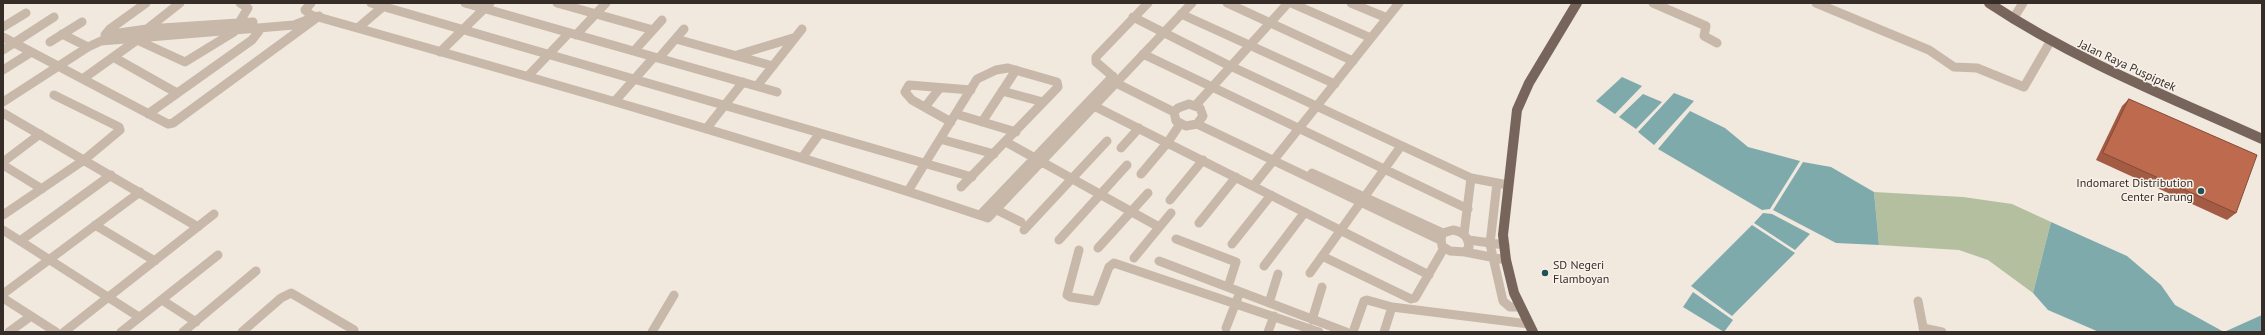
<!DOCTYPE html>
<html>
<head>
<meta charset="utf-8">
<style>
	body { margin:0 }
	#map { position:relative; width:2265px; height:335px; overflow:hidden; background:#f1e8de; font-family:"PT Sans",sans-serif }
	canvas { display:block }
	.frame { position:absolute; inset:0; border:4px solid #362d29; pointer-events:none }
</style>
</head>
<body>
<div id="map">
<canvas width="2265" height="335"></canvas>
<div class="frame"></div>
</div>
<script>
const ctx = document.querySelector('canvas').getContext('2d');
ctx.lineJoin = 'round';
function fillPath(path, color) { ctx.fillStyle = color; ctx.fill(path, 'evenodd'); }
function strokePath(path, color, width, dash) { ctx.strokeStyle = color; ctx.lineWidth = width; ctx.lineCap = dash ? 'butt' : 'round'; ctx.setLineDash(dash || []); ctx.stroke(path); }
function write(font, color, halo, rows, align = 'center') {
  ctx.font = font + ' "PT Sans",sans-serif'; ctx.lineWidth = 3; ctx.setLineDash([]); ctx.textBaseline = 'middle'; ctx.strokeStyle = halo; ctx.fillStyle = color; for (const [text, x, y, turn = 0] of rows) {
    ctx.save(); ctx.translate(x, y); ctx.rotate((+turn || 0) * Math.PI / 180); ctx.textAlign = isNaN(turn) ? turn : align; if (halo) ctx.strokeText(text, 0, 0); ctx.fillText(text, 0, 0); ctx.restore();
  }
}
fillPath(new Path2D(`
	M1874 192 1963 197 2012 204 2051 222 2033 293 1988 260 1959 250 1879 245Z`), '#b4bf9f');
fillPath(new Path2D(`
	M1622 77 1642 86 1615 114 1596 101Z
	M1674 93 1694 101 1654 145 1638 132Z
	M1643 94 1662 102 1636 129 1619 117Z
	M1690 111 1725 128 1748 147 1800 161 1770 209 1762 210 1658 149Z
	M1803 162 1831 167 1874 192 1879 245 1836 243 1773 210Z
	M1763 213 1772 214 1810 234 1795 250 1754 223Z
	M2051 222 2127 256 2161 285 2175 305 2224 332 2262 315V332H2099L2048 310 2033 293Z
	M1752 225 1795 253 1732 316 1691 286Z
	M1693 292 1733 320 1724 332 1683 307Z`), '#7faaac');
strokePath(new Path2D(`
	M311 3 305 10 311 15C538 79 765 143 988 218L1116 83 1174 112
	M371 3 972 177
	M465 3 777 92
	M557 3 653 30
	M1227 3 1353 61
	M1291 3 1371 38
	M1351 3 1387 18
	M1653 3 1706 26 1704 36 1717 43
	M1816 3 1929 50 1954 67 1977 68 2024 87 2050 42
	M1181 14 1335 84
	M1133 17 1226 64 1471 178 1464 234
	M2013 19 2023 3
	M237 26 248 8 240 3
	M3 27 26 13
	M359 27 386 4
	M147 29 180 3
	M62 34 88 47
	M112 34 147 29 253 22
	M105 35 110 29 146 3
	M576 35 606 3
	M3 37 168 124 173 123 319 16
	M676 39 773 66
	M50 42 82 22
	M3 50 54 17
	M634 51 662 20
	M440 52 490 3
	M1143 54 1468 209
	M737 55 793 38
	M115 58 177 93
	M659 58 684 29
	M3 70 30 53
	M1110 74 1096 62V57L1148 3
	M528 76 569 33
	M84 78 137 40 185 62 234 32
	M1111 80 1116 83 1192 3
	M757 86 802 29
	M1002 91 1043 102
	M615 101 654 57
	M3 102 88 47 101 41 294 25 307 20
	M1189 104 1200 108 1203 116 1197 124 1186 126 1176 121 1174 112 1178 108Z
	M1094 106 1429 275
	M1195 106 1288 3
	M925 107 939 89
	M3 113 198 227
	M148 114 252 40 259 31
	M956 114 1016 132
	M951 122 912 100 905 92 909 85 971 90
	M982 122 1016 70
	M1197 124 1440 240
	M706 129 743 82
	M940 139 994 154
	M1006 142 1159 227
	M1121 148 1139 128
	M802 158 820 133
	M3 162 40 134
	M3 165 42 189
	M1312 173 1443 233
	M1141 174 1168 142 1180 124
	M1471 178 1508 185
	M1497 183 1490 244 1503 301 1510 307H1521
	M1253 186 1399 3
	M908 191 977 79 996 70 1008 68 1057 82 1058 87 961 187
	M1170 200 1203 160
	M997 210 1021 222
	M3 215 84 160 120 130 119 127 54 95
	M980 215 1113 76
	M1199 223 1236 177
	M95 225 155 261
	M3 230 139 317
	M1024 230 1107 141
	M1453 230C1463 232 1468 236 1469 247L1465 252 1450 251 1442 246 1441 238 1443 233Z
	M1176 239 1236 262 1228 287
	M1059 240 1127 165
	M1469 240 1505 245
	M20 241 111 175
	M1232 244 1271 195
	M1098 248 1148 193
	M1079 250 1067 295 1070 297 1096 301 1109 267 1114 263 1319 332
	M1465 252 1506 260
	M1322 256 1411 299 1415 298 1444 248
	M1134 258 1171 213
	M1159 261 1346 332
	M1264 266 1305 212
	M1310 273 1401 146
	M3 294 140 192
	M3 298 56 332
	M162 300 196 322
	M1918 301 1924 332
	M1269 303 1278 274
	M1312 320 1322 287
	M1226 328 1238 297
	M1923 328 1942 332
	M9 332 31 316
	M64 332 214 214
	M121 332 218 255
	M183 332 256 271
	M242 332 281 298 291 293 354 330
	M652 332 674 295
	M1268 332 1274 316
	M1353 332 1364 301 1367 300 1392 307
	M1384 332 1392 307 1529 324`), '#c8b8aa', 9);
strokePath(new Path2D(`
	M1989 3C2075 60 2169 97 2262 139
	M1533 332 1514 293 1506 260 1503 235 1517 110 1529 83 1577 3`), '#77655c', 10);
fillPath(new Path2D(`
	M2129 99 2236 213 2227 220 2096 160 2122 106Z`), '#a35b44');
const building = new Path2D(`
	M2129 99 2257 155 2236 213 2103 153Z`);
fillPath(building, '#bd6a4f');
strokePath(building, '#844a37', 1);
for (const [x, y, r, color] of [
	[2201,191,4,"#225155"],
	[1545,273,4,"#225155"]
]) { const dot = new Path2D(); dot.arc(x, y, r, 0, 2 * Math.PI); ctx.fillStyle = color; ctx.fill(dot); strokePath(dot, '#f9f2ea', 1.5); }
write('12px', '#362d29', '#f9f2ea', [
	["Jalan Raya Puspiptek",2127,66,25]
]);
write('12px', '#362d29', '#f9f2ea', [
	["Indomaret Distribution",2193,184],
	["Center Parung",2193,198],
	["SD Negeri",1553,266,"left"],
	["Flamboyan",1553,280,"left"]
], 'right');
</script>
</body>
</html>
